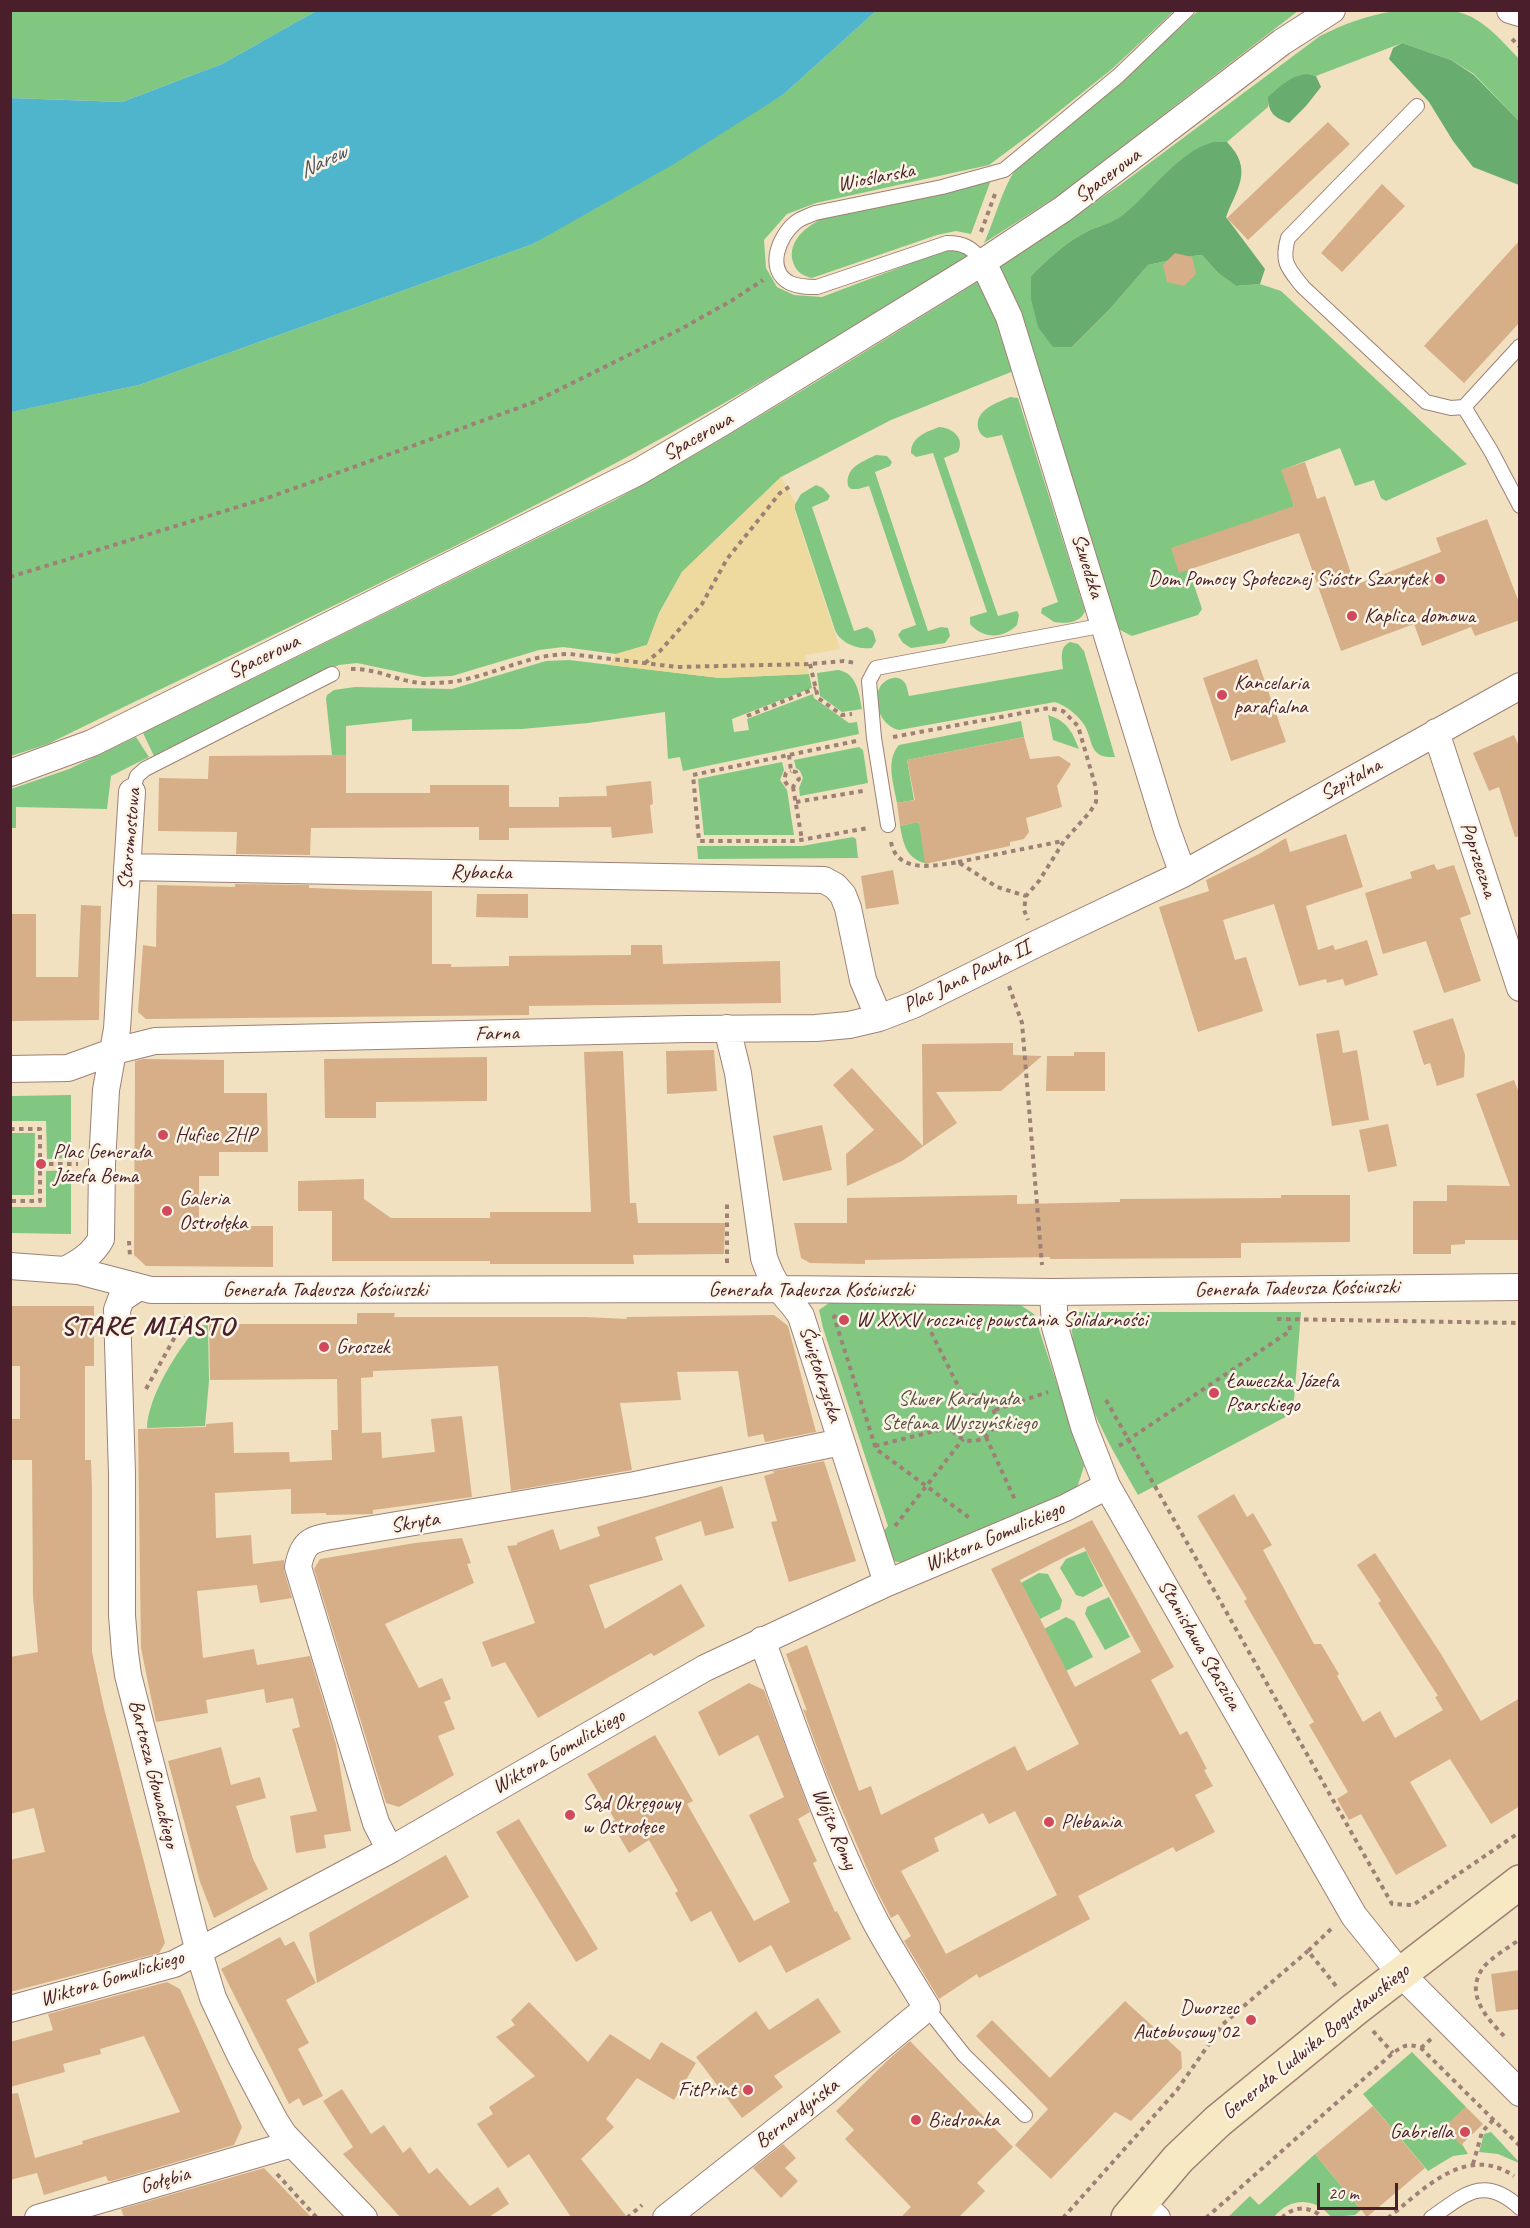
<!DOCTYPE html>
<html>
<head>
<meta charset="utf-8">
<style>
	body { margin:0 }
	#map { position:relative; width:1530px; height:2228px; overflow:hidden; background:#f1e1c1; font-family:Caveat,sans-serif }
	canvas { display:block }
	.frame { position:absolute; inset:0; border:12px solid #4a1f2b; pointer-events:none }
	.scale { position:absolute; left:1317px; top:2183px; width:81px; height:27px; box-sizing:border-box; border:3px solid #4a1f2b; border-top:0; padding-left:8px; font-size:18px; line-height:21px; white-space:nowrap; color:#4a1f2b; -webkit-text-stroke:4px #fcf5e5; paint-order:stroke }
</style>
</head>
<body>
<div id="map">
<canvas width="1530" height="2228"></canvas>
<div class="frame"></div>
<div class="scale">20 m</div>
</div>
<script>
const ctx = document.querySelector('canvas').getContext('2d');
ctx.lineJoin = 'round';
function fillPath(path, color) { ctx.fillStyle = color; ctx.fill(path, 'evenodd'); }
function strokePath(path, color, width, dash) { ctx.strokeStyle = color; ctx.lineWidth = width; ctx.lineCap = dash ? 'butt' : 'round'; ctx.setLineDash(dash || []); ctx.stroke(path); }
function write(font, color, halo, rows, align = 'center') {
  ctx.font = font + ' Caveat,sans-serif'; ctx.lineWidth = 5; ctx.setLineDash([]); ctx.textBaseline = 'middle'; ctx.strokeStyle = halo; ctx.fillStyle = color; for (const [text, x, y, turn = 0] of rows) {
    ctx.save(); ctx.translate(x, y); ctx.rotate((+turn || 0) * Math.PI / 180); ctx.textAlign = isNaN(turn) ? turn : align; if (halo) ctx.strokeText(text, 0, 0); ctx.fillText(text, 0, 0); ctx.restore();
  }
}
fillPath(new Path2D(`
	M11 11H316L222 64 122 102 11 98Z
	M876 11H1174L1112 69 1032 133 989 165 816 203 787 214 764 240 766 268 777 287 794 295 822 297 946 250 959 248 970 257C861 323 752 389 640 450 446 555 246 647 48 744L11 756 10 412 139 385 533 244 784 94Z
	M1198 11H1298L1059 195 984 243C995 219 1001 192 1015 170L1120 82Z
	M1395 11C1414 11 1433 8 1452 11 1480 14 1501 40 1519 59V121L1474 74 1451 60 1402 43 1316 76 1307 74 1269 97 1268 107 1227 142C1183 141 1155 191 1123 215 1113 223 1102 225 1090 230 1068 240 1048 259 1031 276L1072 347 1109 310 1148 265 1184 257 1202 255 1218 273 1236 286 1260 284 1281 291 1467 464 1386 501 1381 498 1374 480 1355 486 1340 448 1282 470 1311 483 1314 488 1291 496 1294 506 1189 570 1202 609 1198 615 1132 636 1118 629 996 270 1120 185 1320 36C1344 24 1368 15 1395 11Z
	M991 180 971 234 956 231 937 235 812 278C803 276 796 272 793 262 786 240 811 222 829 216 842 212 857 211 870 208 911 200 952 194 991 180Z
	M982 279 989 292 1013 369 1011 372 891 420 781 477 682 572 659 613 647 645 616 654 563 647 539 650 452 676 423 677 357 663 339 665 293 686 154 756 143 733 615 500C740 431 861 354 982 279Z
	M1010 397 1018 398 1085 611C1081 623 1065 624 1054 622L1041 613 1042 608 1058 602 1002 435 987 438C982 436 980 434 978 428 975 409 997 403 1010 397Z
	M939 427C953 428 965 438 958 452L944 458 998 616 1017 611 1019 615 1017 625C1003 639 983 639 970 624V617L987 612 933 453 916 457 911 453C911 437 926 432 939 427Z
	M876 455 887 456 892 462 890 466 875 472 928 631 941 627 948 628 950 636 945 643 911 648 903 643 898 635 902 630 916 625 869 486 858 489H851L848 486C845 467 862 462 876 455Z
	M816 485 823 488 830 496 828 500 812 507 854 631 867 627 873 631 876 641 872 648C858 650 840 643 835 630L794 506 801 494Z
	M1070 642 1078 644 1084 651 1115 757C1089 758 1094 744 1085 726 1078 715 1067 706 1055 702L899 730C883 727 872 705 879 689 882 680 898 672 905 683 907 686 908 692 909 696L1063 669C1062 659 1059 647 1070 642Z
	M569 660 720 678 809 674 812 688 732 719 734 732 749 730 747 719 813 694 814 698 849 723 857 722 859 734 683 771 680 757 668 759 665 712 588 723 522 729 412 731V719L346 726V755H332L326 699 327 695 334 690 355 687 452 689 546 661Z
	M838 670C857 673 859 693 862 709L842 712 820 696 817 673Z
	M1048 715C1067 721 1072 731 1079 749L1053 740Z
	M1021 721 1024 737 907 760 914 800 897 803C894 784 885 761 899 745Z
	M136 737 149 757 111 776 107 809 16 807V828H11V789L69 769Z
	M859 747 863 750 868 783 800 796 799 788 803 778 800 771 796 768 794 760Z
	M782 762 784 770 780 780 787 790 794 835H704L698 779Z
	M918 822 920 825 927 864C906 858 904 846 900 826Z
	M853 837 856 839 858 858 698 859 697 846H802Z
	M71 1095V1158L47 1159 46 1121H11V1096Z
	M11 1133H35L34 1195H11Z
	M71 1170V1234L11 1233V1207H46V1171Z
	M829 1303 1019 1304 1034 1314 1084 1466 1078 1485 1072 1491 903 1562C888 1564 884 1550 877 1539L888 1526 823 1328 819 1310Z
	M1078 1312H1301L1293 1413 1138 1495C1106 1439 1074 1385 1071 1319Z
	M199 1325H208L209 1381 205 1426 147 1428C148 1396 178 1349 199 1325Z
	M1086 1551 1103 1586 1083 1597 1076 1595 1060 1568 1066 1559Z
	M1039 1573 1048 1574 1062 1600 1060 1609 1040 1619 1021 1583Z
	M1109 1597 1130 1637 1105 1650 1085 1614 1087 1607Z
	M1066 1617 1074 1621 1093 1657 1066 1671 1044 1629Z
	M1412 2052 1466 2107 1444 2128 1462 2144 1468 2154 1453 2156 1428 2171 1363 2094Z
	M1491 2132 1519 2162V2163L1498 2154 1479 2152 1484 2134Z
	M1315 2154 1361 2210 1355 2215 1331 2217C1315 2197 1290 2197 1274 2217L1227 2218 1250 2196 1259 2205Z`), '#82c781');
fillPath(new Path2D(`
	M1402 43 1451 60 1474 75 1519 121V185L1473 167 1453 141 1429 102 1389 59 1393 48Z
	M1308 74 1316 76 1321 87 1306 106 1289 123C1275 118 1268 113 1268 97 1280 87 1291 75 1308 74Z
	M1214 142H1227C1254 170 1237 188 1226 217L1265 269 1260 284 1236 286 1218 273 1202 255 1184 257 1148 265 1109 310 1072 347H1053L1038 327 1031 299V276C1048 259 1068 240 1090 230 1102 225 1113 223 1124 214 1151 193 1179 150 1214 142Z`), '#69ac6f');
fillPath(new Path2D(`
	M781 477 795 502V511L840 649 805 655 809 674 720 678 609 665 616 654 647 645 659 614 682 572Z`), '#eeda9e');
fillPath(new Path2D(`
	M316 11V10L876 11 784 94 674 164 533 244 139 385 11 412V98L122 102 222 64Z`), '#4fb5cd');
fillPath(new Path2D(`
	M1328 122 1350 144 1248 240 1227 218Z
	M1382 184 1405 206 1342 272 1321 253Z
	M1520 240V322L1464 383 1424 346Z
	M1175 253 1192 257 1196 274 1184 286 1167 282 1163 265Z
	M1305 462 1317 499 1325 496 1355 585 1441 552 1436 538 1487 519 1520 605V620L1475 636 1471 627 1422 646 1414 624 1341 651 1299 533 1179 573 1171 548 1294 506 1281 470Z
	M1257 659 1286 742 1231 761 1203 678Z
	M1514 735 1520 748V836L1515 837 1499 787 1489 791 1473 753Z
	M1024 737 1030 759 1059 756 1071 764 1057 786 1062 807 1026 818 1029 832 1024 839 1010 842V846L925 864 919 822 900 826 897 803 915 800 907 760Z
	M346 755V793H430V785H509V807H559V797L607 796 606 786 651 781 653 804 650 805 653 833 612 838 611 827 509 828V840H479V827L311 828 310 855 236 854 237 832 158 831 159 778 208 779 209 756Z
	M1346 834 1363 887 1306 906 1318 950 1333 945 1335 950 1367 940 1378 975 1345 986 1343 979 1327 983 1326 979 1299 986 1274 904 1223 920 1235 960 1246 957 1263 1011 1198 1032 1159 907 1209 891 1206 880 1259 854 1286 838 1290 852Z
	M1434 864 1437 870 1454 865 1471 914 1460 918 1481 981 1444 993 1426 941 1383 954 1365 893 1412 878 1410 872Z
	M893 870 899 904 866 909 861 876Z
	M235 884 309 885V888H313L361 890 432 891V964H451V967L509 966V956L631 955V945H662L663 964 780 961 781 1003 529 1006V1015L146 1019 138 1012 143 945 156 947 157 885 235 887Z
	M477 894H528V918L476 917Z
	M81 905 101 906 99 1020 10 1021V914H36V977H78Z
	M1453 1018 1465 1055 1464 1077 1437 1086 1430 1063 1424 1065 1413 1031Z
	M1339 1030 1343 1053 1357 1050 1369 1120 1332 1126 1316 1034Z
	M1013 1043V1055L1042 1056 1001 1091 936 1092 957 1123 902 1161 847 1186 846 1154 874 1130 833 1085 852 1068 923 1146 922 1044Z
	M714 1050 717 1091 667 1094 666 1051Z
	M623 1051 630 1203H636L638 1223H725L724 1254 633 1255 634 1264H490V1261H332V1211H298V1181L364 1179V1199L391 1218H490V1212H591L584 1052Z
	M1074 1052H1105V1091H1046L1047 1056H1074Z
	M487 1057V1101L376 1102V1118H325L324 1059Z
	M143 1059 224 1060V1093H267L268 1152H219V1176H199V1226H273V1267L146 1266 134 1255 135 1061Z
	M1514 1080 1520 1095V1240H1465V1244L1451 1245V1254H1413V1201H1447V1185L1510 1186 1476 1094Z
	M1388 1124 1397 1166 1368 1172 1359 1130Z
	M822 1125 832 1170 783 1181 773 1136Z
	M1017 1195V1204L1120 1202V1199L1281 1198V1195H1350V1242L1241 1243V1258L1050 1259V1257L865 1260V1264L810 1263 801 1258 794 1223H847V1198Z
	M10 1306H94V1366H85V1460H91L92 1487V1652L104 1708 165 1943 159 1953 10 1992V1860L45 1852 34 1808 10 1814V1657L38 1652 33 1597 32 1460H10V1419H20V1366H10Z
	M357 1313H395L394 1317H585L627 1319 626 1317 774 1315 788 1326 816 1432 765 1442 763 1434 748 1437 738 1371 677 1372 681 1400 620 1403 632 1470 511 1491 498 1366 373 1371V1377L361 1378 362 1433 381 1432 382 1458 435 1452 431 1419 462 1416 472 1497 373 1510V1514L326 1515V1513L291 1514V1489L215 1493 216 1538 251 1535 253 1564 284 1560V1571L292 1598 260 1603 257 1585 197 1591 203 1658 254 1649 257 1665 310 1656 336 1744 351 1831 324 1835 326 1848 296 1853 290 1816 317 1811 292 1729 300 1727 293 1698 266 1703 264 1689 206 1700 208 1713 156 1722 141 1648 138 1429 206 1427V1424L233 1422 234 1453 289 1452 290 1462 332 1460 331 1430H338L337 1379 210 1380 209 1324H357Z
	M824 1461 856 1561 789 1582 771 1522 777 1521 764 1476 774 1473 773 1471Z
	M722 1486 734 1528 705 1536 701 1521 655 1537 663 1560 589 1585 605 1629 681 1584 705 1626 654 1656 651 1653 538 1718 505 1662 492 1667 482 1642 535 1623 507 1546 517 1545V1543L553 1529 560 1550 600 1536 597 1527Z
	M1234 1494 1247 1517 1253 1513 1272 1545 1263 1550 1314 1644H1321L1339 1674 1337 1676 1363 1722 1380 1711 1395 1738 1443 1710 1435 1697 1438 1696 1378 1603 1381 1601 1357 1565 1375 1553 1441 1654 1481 1721 1520 1698V1806L1491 1824 1450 1759 1410 1782 1447 1846 1396 1875 1361 1814 1349 1820 1337 1799 1348 1792 1309 1725 1314 1722 1244 1601 1247 1599 1197 1516Z
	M1092 1520 1174 1667 1151 1680 1180 1735 1187 1731 1207 1769 1204 1770 1213 1786 1195 1795 1215 1832 1176 1852 1173 1847 1078 1896 1090 1919 979 1978 977 1974 939 1999 904 1941 911 1936 898 1914 891 1918 874 1885 827 1775 803 1709 807 1711 786 1654 807 1645 859 1791 871 1786 881 1815 1015 1746 1027 1771 1079 1744 991 1569ZM1084 1547 1141 1652 1075 1687 1020 1580ZM1015 1811 1057 1895 946 1954 901 1871 939 1851 934 1838 983 1813 989 1824Z
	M462 1538 471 1563 467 1564 474 1583 385 1624 419 1688 442 1678 451 1699 444 1702 455 1729 438 1736 454 1775 399 1807 386 1803 314 1569 320 1559 415 1543Z
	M749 1683 764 1690 810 1812 798 1819 817 1861 813 1863 835 1912 837 1911 851 1939 786 1973 771 1945 739 1963 711 1911 691 1922 675 1893 678 1891 649 1840 629 1853 611 1822 615 1820 587 1774 655 1735 693 1801 687 1804 754 1921 790 1902 749 1815 784 1797 758 1735 719 1756 698 1712Z
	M221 1747 231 1785 260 1777 266 1798 236 1806 253 1859 268 1889 214 1918 200 1882 168 1761Z
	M519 1819 598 1949 576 1962 496 1832Z
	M446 1855 469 1897 317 1983 309 1933Z
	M280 1937 285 1946 294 1941 316 1983 286 2000 309 2043 298 2049 323 2096 303 2106 299 2098 289 2104 221 1969Z
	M1520 1970V2009L1496 2012 1491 1974Z
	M167 1982 180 1989 242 2127 234 2145 112 2181H108L106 2176 44 2195 37 2173 10 2180V2094L18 2093 35 2158 83 2144 82 2141 180 2112 144 2036 100 2049 101 2054 63 2064 65 2072 10 2087V2042L53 2030 48 2014Z
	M818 1998 841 2032 774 2076 783 2087 742 2118 696 2057 756 2011 769 2030Z
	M1125 2001 1181 2052 1182 2068 1131 2121 1115 2112 1051 2179 1015 2145 1048 2109 976 2036 992 2020 1050 2078Z
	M529 2002 588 2062 610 2034 650 2060 661 2042 696 2063 674 2100 637 2078 606 2119 614 2127 581 2159 627 2217H571L529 2154 508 2168 477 2124 493 2114 489 2107 535 2076 496 2037 515 2025 511 2020Z
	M910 2041 1013 2147 977 2183 985 2191 959 2217H901L911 2207 845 2139 854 2130 836 2111 887 2061Z
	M342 2089 371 2134 384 2125 403 2153 410 2147 429 2174 437 2168 470 2206 498 2187 509 2204 489 2217H400L343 2154 353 2147 323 2101Z
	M1373 2106 1425 2168 1367 2217 1315 2154Z
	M1466 2107 1483 2124 1461 2145 1444 2127Z
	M783 2144 796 2158 785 2168 798 2181 781 2198 753 2168Z
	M264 2168 311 2217H124L121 2209Z`), '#d6af88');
const lane = new Path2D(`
	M1417 106 1288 238C1281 263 1288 268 1303 287L1426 402 1451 408 1464 407 1491 451 1520 506
	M983 262C972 248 965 243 947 243L817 287C808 287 799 287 790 283 765 270 779 236 795 223 800 218 809 216 815 213L942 187 1004 170 1118 76 1187 10
	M1464 407 1520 346
	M132 792 137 776 145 769 332 674
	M888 825 874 738 869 681 876 668 1105 625
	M927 2008 964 2055 1025 2115
	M1431 2218C1464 2195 1484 2174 1520 2208`);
const street = new Path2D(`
	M1510 10 1520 13
	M983 262 1009 317 1167 830 1183 874
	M1436 732 1520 988
	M10 773 92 743 638 472 723 422 983 262 1063 209 1282 42 1332 10
	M127 867 824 880 835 886 843 895 848 908 863 980 879 1018
	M727 1028 738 1073 764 1258C768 1269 772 1280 780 1289 787 1299 795 1306 801 1316L887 1583
	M10 1069 68 1068 115 1051 155 1041 688 1029 816 1028 849 1025 879 1018 913 1005 1038 943 1183 874 1520 686
	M10 1266 78 1271 151 1290 779 1289 1053 1292 1520 1287
	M65 1270C80 1262 93 1254 101 1239L102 1164 106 1090 117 1029 132 792
	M139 1287 121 1299 117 1310 122 1474V1615L125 1653 128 1675 199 1952 213 1998 240 2055 275 2121 284 2135 364 2218
	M1053 1292 1055 1327 1084 1427 1107 1486 1354 1916 1400 1973 1520 2093
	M390 1850 376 1823 298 1567C303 1540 312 1539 337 1535L635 1485 841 1442
	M10 2009 174 1964 390 1850 705 1668 887 1583 1065 1508 1107 1486
	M1140 2203 1157 2218
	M38 2218 292 2144
	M666 2218 824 2093 927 2008C909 1978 889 1948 873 1917 828 1829 796 1734 762 1640`);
const secondary = new Path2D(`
	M1128 2218 1178 2159 1218 2121 1355 2009 1520 1882`);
strokePath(lane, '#9e8076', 16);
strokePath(street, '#9e8076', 28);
strokePath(secondary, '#9e8076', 36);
strokePath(new Path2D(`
	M1512 39 1520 47
	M981 232 995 194
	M10 577 270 497 532 403 679 330 731 301 763 280
	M645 663 660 651 702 604 727 559 780 493 789 487
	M810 664 818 698 842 715 852 714
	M351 669C373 668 391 678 413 682 424 684 438 683 450 682 492 677 526 654 570 654L677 667 810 664 844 661 855 663
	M747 716 816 688
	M893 737 1049 708 1063 711 1078 726 1096 788V802L1090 812 1064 841 1039 881 1026 896 1024 910 1028 920
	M856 741 693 775 699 841H795L868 828
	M789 755 791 771 796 772 799 779 793 787 788 786 784 780 786 773 791 771
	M793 787 802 840
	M796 802 863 791
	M891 842C897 874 934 866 958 862L997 887 1026 896
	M958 862 1063 841
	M1009 986 1022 1023 1042 1265
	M10 1129H40V1201H10
	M40 1164H78
	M129 1241 130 1257
	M727 1263V1201
	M836 1315 834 1317 876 1449 971 1519
	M923 1316 963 1396
	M1277 1319 1520 1323
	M146 1389 186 1317
	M949 1418a23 23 0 1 1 46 0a23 23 0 1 1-46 0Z
	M1106 1400 1392 1904 1413 1905 1520 1832
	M995 1410 1048 1392
	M986 1437 1016 1502
	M875 1446 951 1427
	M1119 1446 1290 1331 1289 1319
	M895 1526 963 1439
	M1331 1929 1308 1951 1336 1986
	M1373 2031 1393 2053
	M1504 2036C1487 2018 1464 1994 1483 1968 1490 1958 1510 1947 1520 1939
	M1421 2048 1432 2038
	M1473 2164 1482 2132 1493 2120
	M277 2174 317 2218
	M627 2218 642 2205
	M1063 2218 1177 2090 1223 2024 1308 1951
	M1206 2218 1393 2053C1404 2045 1408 2043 1421 2048L1520 2146
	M1282 2218C1294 2205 1311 2206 1323 2218
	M1388 2218C1423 2190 1466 2143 1514 2176`), '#9e8076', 4, [4.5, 4.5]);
strokePath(lane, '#fff', 14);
strokePath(street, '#fff', 26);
strokePath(secondary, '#f7e9c3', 33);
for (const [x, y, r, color] of [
	[1440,579,6,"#d1495b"],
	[1352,616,6,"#d1495b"],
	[1222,695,6,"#d1495b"],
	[163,1135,6,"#d1495b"],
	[41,1164,6,"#d1495b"],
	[167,1211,6,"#d1495b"],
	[844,1320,6,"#d1495b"],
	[324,1347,6,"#d1495b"],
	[1214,1393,6,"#d1495b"],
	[570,1815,6,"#d1495b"],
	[1049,1822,6,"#d1495b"],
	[1251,2020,6,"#d1495b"],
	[748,2090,6,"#d1495b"],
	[916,2120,6,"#d1495b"],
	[1465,2132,6,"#d1495b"]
]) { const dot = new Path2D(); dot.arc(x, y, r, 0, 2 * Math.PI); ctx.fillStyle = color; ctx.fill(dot); strokePath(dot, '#fcf5e5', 2); }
write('21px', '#4a1f2b', '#fcf5e5', [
	["Spacerowa",1108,176,-37],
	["Wioślarska",876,178,-11],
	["Spacerowa",698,437,-30],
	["Szwedzka",1087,566,73],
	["Spacerowa",264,657,-26],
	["Szpitalna",1351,780,-29],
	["Staromostowa",130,839,-85],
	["Poprzeczna",1478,860,72],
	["Rybacka",481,873,1],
	["Plac Jana Pawła II",967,977,-26],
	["Farna",497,1034,-1],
	["Generała Tadeusza Kościuszki",1297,1289,-1],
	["Generała Tadeusza Kościuszki",325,1290],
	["Generała Tadeusza Kościuszki",811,1290],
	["Świętokrzyska",820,1374,72],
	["Skryta",415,1523,-9],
	["Wiktora Gomulickiego",995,1537,-23],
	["Stanisława Staszica",1199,1645,60],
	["Wiktora Gomulickiego",559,1752,-30],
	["Bartosza Głowackiego",153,1774,76],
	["Wójta Romy",834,1829,67],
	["Wiktora Gomulickiego",112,1979,-17],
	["Generała Ludwika Bogusławskiego",1316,2042,-39],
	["Bernardyńska",797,2114,-38],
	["Gołębia",165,2181,-16]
]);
write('21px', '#4a1f2b', '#fcf5e5', [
	["Dom Pomocy Społecznej Sióstr Szarytek",1428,579,"right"],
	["Kaplica domowa",1364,616],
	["Kancelaria",1234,683],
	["parafialna",1234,707],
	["Hufiec ZHP",175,1135],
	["Plac Generała",53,1152],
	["Józefa Bema",53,1176],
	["Galeria",179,1199],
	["Ostrołęka",179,1223],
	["W XXXV rocznicę powstania Solidarności",856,1320],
	["Groszek",336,1347],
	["Ławeczka Józefa",1226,1381],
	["Psarskiego",1226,1405],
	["Sąd Okręgowy",582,1803],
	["w Ostrołęce",582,1827],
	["Plebania",1061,1822],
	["Dworzec",1239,2008,"right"],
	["Autobusowy 02",1239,2032,"right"],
	["FitPrint",736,2090,"right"],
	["Biedronka",928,2120],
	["Gabriella",1453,2132,"right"]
], 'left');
write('21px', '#5b5145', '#fcf5e5', [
	["Skwer Kardynała",959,1399],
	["Stefana Wyszyńskiego",959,1423]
]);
write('italic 22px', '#4c5464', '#fcf5e5', [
	["Narew",323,162,-26]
]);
ctx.letterSpacing = '1.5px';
write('bold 27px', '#4a1f2b', '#fcf5e5', [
	["STARE MIASTO",148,1327]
]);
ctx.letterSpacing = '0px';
</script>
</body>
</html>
